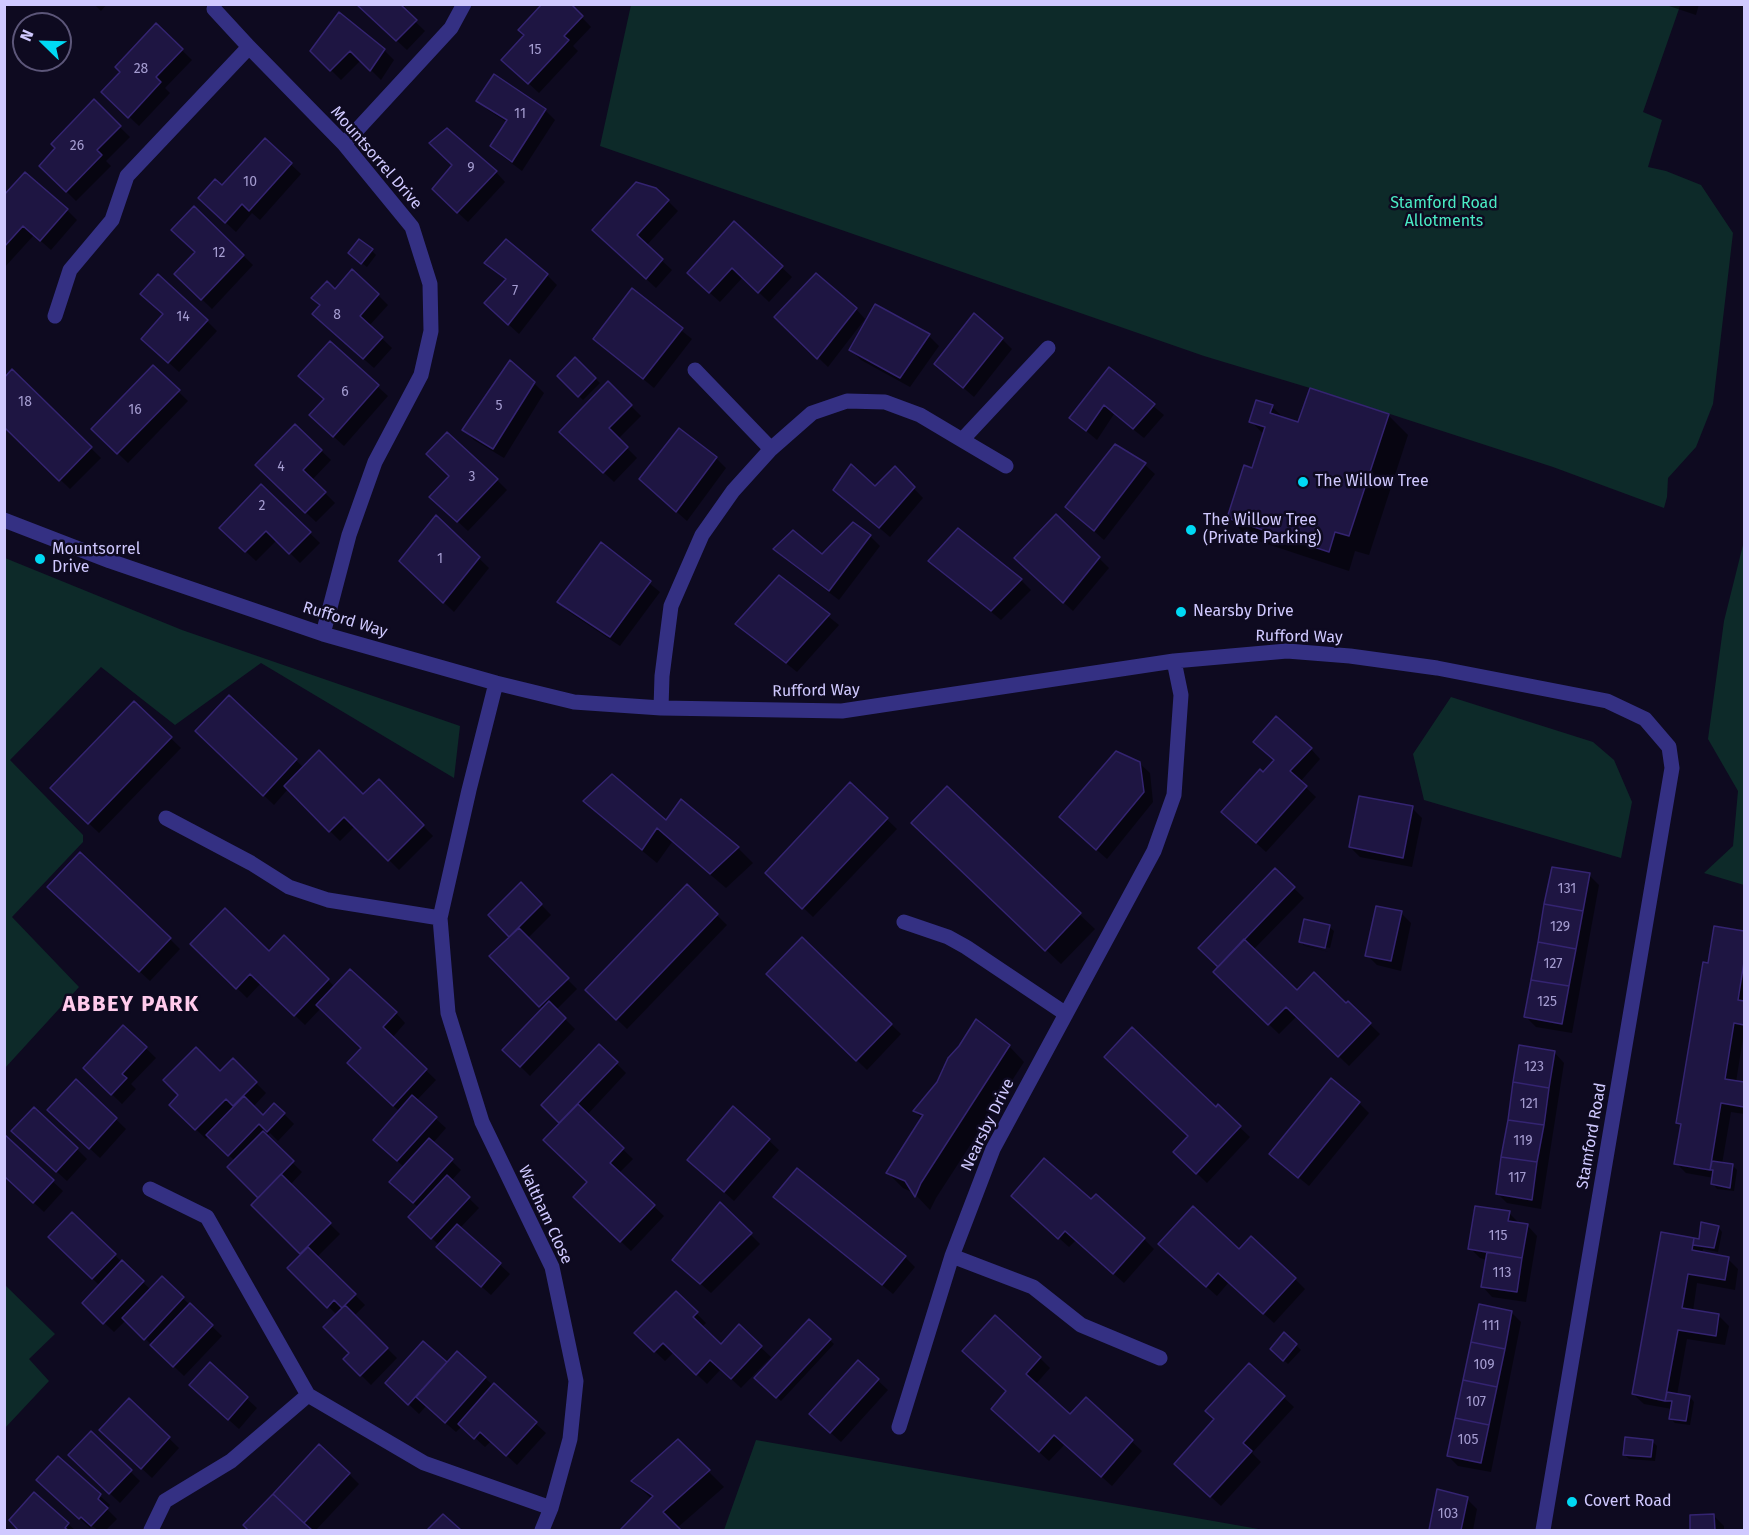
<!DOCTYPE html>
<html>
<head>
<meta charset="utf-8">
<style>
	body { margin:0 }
	#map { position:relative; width:1749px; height:1535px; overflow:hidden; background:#0e0a20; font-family:"Fira Sans",sans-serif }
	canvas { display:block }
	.frame { position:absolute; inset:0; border:6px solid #d0c9ff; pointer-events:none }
	.north { position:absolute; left:12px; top:12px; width:60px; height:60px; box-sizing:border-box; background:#0e0a20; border:2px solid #5c5679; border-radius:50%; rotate:293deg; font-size:16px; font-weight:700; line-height:24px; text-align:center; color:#d0c9ff }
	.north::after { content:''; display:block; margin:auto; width:21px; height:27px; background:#00d9f4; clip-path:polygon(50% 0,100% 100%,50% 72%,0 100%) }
</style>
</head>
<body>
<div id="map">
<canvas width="1749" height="1535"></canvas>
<div class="frame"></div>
<div class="north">N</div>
</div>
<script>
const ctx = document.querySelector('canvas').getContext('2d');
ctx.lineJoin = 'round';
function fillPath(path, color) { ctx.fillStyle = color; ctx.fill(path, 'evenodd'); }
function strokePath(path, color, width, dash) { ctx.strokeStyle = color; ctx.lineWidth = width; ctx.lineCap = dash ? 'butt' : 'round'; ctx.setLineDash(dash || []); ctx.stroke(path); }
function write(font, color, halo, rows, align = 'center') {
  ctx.font = font + ' "Fira Sans",sans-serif'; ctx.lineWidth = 5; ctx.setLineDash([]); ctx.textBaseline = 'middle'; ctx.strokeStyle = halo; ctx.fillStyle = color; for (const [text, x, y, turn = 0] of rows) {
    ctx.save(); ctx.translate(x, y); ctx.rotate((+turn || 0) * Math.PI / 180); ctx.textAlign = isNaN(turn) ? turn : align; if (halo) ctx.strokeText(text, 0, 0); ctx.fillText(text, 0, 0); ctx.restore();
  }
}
fillPath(new Path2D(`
	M631 5H1676L1680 6 1643 112 1662 120 1648 167 1666 171 1701 185 1733 233 1713 404 1696 447 1668 478 1667 497 1664 508 1553 467 1310 388 1204 356 600 146Z
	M1744 541V885L1704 873 1733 846 1738 791 1708 739 1724 621Z
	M5 558 182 630 460 726 454 778 261 663 175 725 101 667 10 760 83 835V842L12 917 79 987 5 1068Z
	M1451 697 1593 742 1614 760 1632 802 1621 858 1424 800 1413 754Z
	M5 1285 55 1334 29 1359 49 1381 5 1428Z
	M756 1440 1264 1530H724Z`), '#0d2a29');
fillPath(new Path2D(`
	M94 4H107L101 11Z
	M357 4H407L402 9 425 31 407 50Z
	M569 4 591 27 573 46 578 51 539 93 513 69Z
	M1663 4H1699L1696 15Z
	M156 25 192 60 165 88 170 93 139 126 103 92 122 72Z
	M384 50 394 60 381 80 361 60 341 80 312 51Z
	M478 100 545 110 555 120 522 171 502 156 492 146 508 123 488 110Z
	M94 102 130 137 106 161 111 166 76 201 41 166Z
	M265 140 301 174 260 220 252 213 236 232 210 208 222 187Z
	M453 166 496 172 505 182 468 222 443 199Z
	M4 197 67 210 77 220 51 250 34 235 4 268Z
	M668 201 678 211 646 246 672 270 656 288 604 240Z
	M194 208 253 265 212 309 176 274 197 253Z
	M734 223 792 277 769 302 743 277 720 302 699 283Z
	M372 251 376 255 367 267 354 257Z
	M486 263 547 275 557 285 519 334 496 313 507 280Z
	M335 291 378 295 388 305 369 326 392 348 374 368 324 324Z
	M632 291 692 339 654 388 595 339Z
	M876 306 929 336 939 346 910 387 861 360 851 350Z
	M856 309 865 319 828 367 776 317Z
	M164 315 207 321 217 331 179 372 153 348Z
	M1002 339 1012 349 974 397 936 364Z
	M330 343 388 396 344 446 321 425 325 399Z
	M575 359 600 383 583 400 559 376Z
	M153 367 188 401 128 463 93 429Z
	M1109 370 1164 415 1144 438 1114 414 1097 440 1071 418Z
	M13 371 101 458 70 489 4 425Z
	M534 383 544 393 504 458 474 440 464 430Z
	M608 383 641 416 618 439 637 458 614 482 561 432Z
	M1272 407 1285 419 1299 424 1388 415 1408 435 1369 555 1355 551 1349 571 1249 538 1228 518 1253 470 1264 435 1251 421Z
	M295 426 331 460 312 480 335 503 316 522 257 465Z
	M1115 446 1145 465 1155 474 1104 540 1067 507Z
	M716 458 726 468 687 521 651 489Z
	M895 469 923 498 890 537 835 490 875 488Z
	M497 480 507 490 468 531 441 506Z
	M261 486 320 543 300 563 277 540 256 561 221 528Z
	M1056 516 1109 568 1073 611 1026 568Z
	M436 517 489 568 454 612 401 561Z
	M870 536 880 546 839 600 785 559 776 549 823 556Z
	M601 544 660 592 620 646 569 612 559 602Z
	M930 561 1021 580 1031 590 1001 620Z
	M779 577 839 625 797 672 737 624Z
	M229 697 304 768 363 797 379 781 433 836 399 870 355 826 340 841 288 789 274 805 207 741Z
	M134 703 181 748 99 833 52 788Z
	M1311 749 1320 759 1300 782 1316 797 1266 852 1233 822 1263 774Z
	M1139 763 1150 773 1153 802 1107 859 1071 827Z
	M850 784 897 829 813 917 767 873Z
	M585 801 666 823 738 848 753 863 726 888 672 842 657 863 600 816Z
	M1412 808 1422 818 1412 867 1360 857 1350 847Z
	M928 838 1079 914 1095 929 1061 964Z
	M1275 870 1304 898 1253 950 1297 992 1346 1005 1348 1003 1380 1034 1349 1066 1297 1016 1279 1034 1215 972Z
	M1589 875 1599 885 1572 1033 1536 1027 1526 1017Z
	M521 884 551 915 527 939 577 989 556 1010 575 1029 530 1076 504 1050 543 1009 491 956 511 937 490 915Z
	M687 886 727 925 627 1029 587 990Z
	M59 897 170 939 180 949 150 981Z
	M1401 913 1411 923 1401 971 1377 965 1367 955Z
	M1329 927 1334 931 1330 948 1304 942V945L1329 952 1305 946 1300 942Z
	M1716 928 1744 933V1032L1736 1082 1744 1084V1114L1731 1112 1722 1164 1733 1166 1737 1170 1734 1191 1717 1189 1713 1184 1714 1178 1686 1173 1676 1163 1682 1127 1678 1122Z
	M284 937 335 987 396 1013 405 1023 392 1038 436 1080 416 1101 446 1128 433 1143 461 1170 451 1181 479 1208 460 1228 510 1274 491 1295 448 1257 440 1246 410 1217 419 1208 401 1191 404 1167 385 1150 400 1112 359 1073 363 1048 321 1008 305 1025 261 983 247 998 192 944 269 953Z
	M802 939 901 1034 867 1070 768 974Z
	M124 1027 156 1058 131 1084 136 1089 122 1104 85 1068Z
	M599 1046 626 1073 587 1115 633 1159 619 1173 664 1216 631 1251 585 1207 589 1183 561 1123 543 1105Z
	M1009 1046 1024 1062 936 1198 930 1210 914 1193 903 1188 888 1173 922 1118 915 1111Z
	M1554 1052 1564 1063 1541 1209 1507 1203 1497 1193Z
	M233 1060 266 1093 253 1107 263 1117 275 1105 294 1124 278 1141 270 1133 266 1137 302 1172 290 1185 340 1234 317 1257 365 1305 354 1316 397 1358 371 1385 345 1359 351 1353 337 1315 289 1268 302 1254 253 1205 260 1198 235 1161 209 1136 206 1139 171 1105 220 1073Z
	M76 1081 126 1129 100 1158 59 1120Z
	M1359 1103 1369 1113 1309 1186 1281 1163Z
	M1218 1107 1250 1137 1207 1183 1175 1152Z
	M734 1108 779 1150 734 1201 699 1169Z
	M4 1136 63 1191 44 1212 4 1175Z
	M23 1141 77 1149 87 1159 67 1181Z
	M775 1197 905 1257 915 1267 893 1294Z
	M1091 1202 1144 1239 1154 1249 1124 1283 1076 1240 1069 1247 1023 1206Z
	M720 1204 760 1244 711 1293 674 1260Z
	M1509 1213 1519 1223 1527 1225 1537 1236 1526 1302 1492 1297 1482 1286 1487 1260 1480 1258 1470 1248Z
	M72 1214 151 1290 162 1278 222 1336 184 1376 126 1320 114 1332 94 1313 100 1286 50 1237Z
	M1718 1227 1722 1232 1718 1252 1703 1249 1702 1254 1728 1259 1738 1269 1735 1290 1697 1283 1693 1311 1719 1316 1729 1326 1725 1345 1687 1339 1677 1395 1690 1397 1694 1402 1690 1425 1675 1423 1670 1418 1672 1409 1644 1404 1633 1394 1662 1234 1700 1240Z
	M1170 1254 1295 1279 1305 1289 1274 1323 1229 1282 1217 1296Z
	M676 1293 706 1323 702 1327 721 1346 739 1327 771 1357 741 1388 721 1369 707 1384 674 1352 665 1361 636 1333Z
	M1511 1312 1521 1322 1491 1472 1458 1466 1448 1456Z
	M809 1321 834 1344 781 1401 756 1378Z
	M1284 1334 1301 1350 1288 1364 1272 1349Z
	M423 1343 447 1364 457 1353 546 1433 517 1465 491 1441 485 1447 462 1426 456 1432 426 1406 419 1414 397 1393Z
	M1040 1358 1050 1368 1035 1385 1070 1416 1086 1399 1142 1451 1112 1486 1065 1444 1049 1461 1003 1419 1008 1392Z
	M858 1362 888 1390 841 1442 821 1424Z
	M210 1365 257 1408 239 1429 201 1395Z
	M1249 1365 1294 1407 1252 1453 1261 1462 1221 1506 1186 1474Z
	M129 1400 179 1448 152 1478 111 1440Z
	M91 1433 140 1481 120 1503 70 1455Z
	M678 1441 724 1487 677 1528 679 1530H622L652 1499 633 1482Z
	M1652 1441 1657 1446 1655 1461 1629 1459 1624 1454Z
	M58 1458 110 1505 107 1509 117 1519 106 1530H98L92 1526 90 1528 48 1490Z
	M349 1474 359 1484 316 1530H250L245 1525Z
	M1438 1491 1467 1499 1477 1509 1473 1530H1430Z
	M1692 1516H1714L1724 1526V1530H1692Z
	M68 1524 75 1530H20H21Z`), '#0007');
const building = new Path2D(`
	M356 4H400L417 20 396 41Z
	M542 4H571L583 16 564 36 569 40 528 84 501 60 524 35 518 30Z
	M339 12 385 49 370 71 350 51 330 71 310 51Z
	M156 23 183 49 156 77 161 82 128 118 101 92 120 72 115 67Z
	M494 74 546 109 512 162 490 146 507 120 476 101Z
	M94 99 121 126 97 150 102 155 66 192 39 166 55 148 51 144Z
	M447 128 497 171 457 213 432 189 452 165 429 143Z
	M265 138 292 163 249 211 242 204 225 223 198 198 215 179 222 185Z
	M25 172 68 209 40 241 23 226 4 247V195Z
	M636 182 656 188 669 200 637 235 663 259 646 279 592 230Z
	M194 206 244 255 201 300 174 274 195 252 171 230Z
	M734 221 783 266 758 293 732 268 709 293 687 273Z
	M359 239 373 249 361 264 348 253Z
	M506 239 548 274 508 325 484 303 506 279 484 263Z
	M352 269 379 294 360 316 383 337 363 359 312 314 320 305 311 298 327 281 335 289Z
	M816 273 857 308 817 359 774 317Z
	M158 274 208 320 168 363 141 339 163 314 140 294Z
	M632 288 683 328 643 379 593 339Z
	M875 304 930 334 900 378 849 350Z
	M974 313 1003 338 963 388 934 364Z
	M330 341 379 385 333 437 309 415 324 399 298 376Z
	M575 357 596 378 578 397 557 376Z
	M510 360 535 382 493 449 462 430Z
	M153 365 180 390 117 454 91 429Z
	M1109 367 1155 404 1133 429 1104 405 1086 431 1069 418Z
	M12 369 92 447 59 481 4 427V378Z
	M608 381 632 405 609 428 628 447 603 473 559 432Z
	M1310 388 1389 414 1349 536 1335 532 1329 552 1227 518 1244 465 1252 468 1265 427 1249 422 1256 400 1273 405 1270 413 1298 422Z
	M295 424 322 450 303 470 326 492 305 513 255 465Z
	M679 428 717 457 676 512 639 479Z
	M447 432 498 479 457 522 429 497 449 476 426 454Z
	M1115 444 1146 463 1094 531 1065 507Z
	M851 464 875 486 895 466 915 487 879 528 833 490Z
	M261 484 311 532 289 554 266 531 245 552 219 528Z
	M1056 514 1100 557 1063 603 1014 558Z
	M436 515 480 557 443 603 399 561Z
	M853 522 871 535 829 591 773 549 793 530 822 554Z
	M958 528 1022 579 991 611 928 561Z
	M601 542 651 581 610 637 557 602Z
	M779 575 830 614 786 663 735 624Z
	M229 695 297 759 263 796 195 731Z
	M134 701 172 737 88 824 50 788Z
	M1276 716 1312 748 1290 771 1307 786 1256 843 1221 812 1260 769 1263 772 1274 760 1253 742Z
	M319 750 363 794 379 779 424 825 388 861 344 817 329 832 284 786Z
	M1116 751 1140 762 1144 792 1096 850 1059 817Z
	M612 774 666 820 681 799 739 847 710 874 657 828 642 850 583 801Z
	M850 782 888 818 802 909 765 873Z
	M947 786 1081 913 1045 951 911 823Z
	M1359 796 1413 806 1403 858 1349 847Z
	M80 852 171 938 139 972 47 887Z
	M1552 867 1590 873 1583 911 1544 904Z
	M1275 868 1295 887 1218 967 1198 948Z
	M521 882 542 904 509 937 488 915Z
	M687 884 718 914 616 1020 585 990Z
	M1544 904 1583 911 1576 949 1538 942Z
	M1376 906 1402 911 1391 961 1365 956Z
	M225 908 269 951 284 935 329 979 294 1016 250 974 236 989 190 944Z
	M1304 919 1330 925 1325 948 1299 942Z
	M1714 926 1744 931V962L1738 1000 1744 1001V1025L1734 1023 1725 1079 1744 1082V1107L1721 1103 1710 1170 1674 1164 1681 1124 1676 1123 1703 962 1708 963Z
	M519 928 569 978 539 1007 489 956Z
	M802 937 892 1024 856 1061 766 974Z
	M1244 939 1297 990 1314 972 1346 1003 1348 1001 1371 1023 1338 1057 1286 1007 1268 1025 1213 972Z
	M1538 942 1576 949 1569 986 1531 980Z
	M350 969 397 1012 383 1027 427 1069 393 1106 347 1063 361 1048 316 1005Z
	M1531 980 1569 986 1562 1024 1524 1017Z
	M549 1001 566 1018 520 1067 502 1050Z
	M976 1019 1010 1045 921 1183 915 1197 905 1181 886 1173 923 1115 913 1111 937 1082 948 1058 959 1046Z
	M123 1025 147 1047 122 1074 127 1078 111 1095 83 1068Z
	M1132 1027 1216 1107 1218 1104 1241 1126 1196 1174 1173 1152 1188 1136 1104 1057Z
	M599 1044 618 1062 559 1123 541 1105Z
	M1519 1045 1555 1051 1549 1088 1513 1082Z
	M196 1047 220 1071 233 1058 257 1082 233 1106 226 1099 195 1130 169 1105 178 1095 163 1080Z
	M1331 1078 1360 1102 1298 1178 1269 1154Z
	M76 1079 117 1118 89 1149 47 1110Z
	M1513 1082 1549 1088 1544 1125 1508 1120Z
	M412 1095 437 1117 397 1161 373 1140Z
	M244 1096 263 1115 274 1103 285 1113 267 1132 259 1124 228 1156 206 1135Z
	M578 1104 624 1148 610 1163 655 1205 620 1242 573 1197 587 1182 543 1140Z
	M733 1106 770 1139 724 1192 687 1160Z
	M34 1107 78 1148 56 1172 11 1131Z
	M1508 1120 1544 1125 1537 1162 1501 1157Z
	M263 1131 294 1161 258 1198 227 1167Z
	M4 1134 54 1180 33 1203 4 1176Z
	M429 1138 453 1159 413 1203 389 1182Z
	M1501 1157 1537 1162 1532 1200 1496 1194Z
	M1044 1158 1091 1199 1096 1194 1145 1238 1113 1274 1065 1231 1058 1239 1011 1196Z
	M1712 1161 1733 1164 1730 1188 1711 1184 1713 1170H1710Z
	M797 1168 906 1256 882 1285 773 1197Z
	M281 1174 331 1223 300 1254 251 1205Z
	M447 1175 470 1197 431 1239 408 1217Z
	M720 1202 752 1233 700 1284 672 1260Z
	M1193 1206 1239 1249 1251 1236 1296 1278 1263 1314 1218 1273 1206 1287 1158 1244Z
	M1475 1206 1510 1211 1508 1221 1528 1224 1522 1258 1468 1249Z
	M72 1212 116 1254 92 1279 48 1237Z
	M1701 1222 1719 1226 1714 1248 1693 1245 1694 1238 1699 1239Z
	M457 1224 501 1263 481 1287 436 1247Z
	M1661 1232 1694 1238 1692 1250 1729 1257 1725 1280 1688 1274 1682 1308 1719 1314 1716 1336 1678 1330 1665 1401 1632 1394Z
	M308 1247 356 1294 342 1308 334 1300 327 1308 287 1268Z
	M1487 1252 1522 1258 1517 1292 1481 1287Z
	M122 1260 144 1281 103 1324 82 1303Z
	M162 1276 184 1297 144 1340 122 1318Z
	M676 1291 698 1312 693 1317 721 1344 739 1324 762 1346 731 1379 710 1360 696 1375 663 1343 654 1352 634 1333Z
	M190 1303 213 1325 173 1367 150 1345Z
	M1479 1304 1512 1311 1505 1349 1471 1342Z
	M345 1305 388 1348 360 1376 343 1359 349 1353 323 1327Z
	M995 1315 1041 1357 1026 1374 1070 1414 1086 1397 1133 1440 1101 1477 1054 1435 1039 1452 991 1409 1006 1391 962 1351Z
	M809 1319 831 1339 776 1398 754 1378Z
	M1284 1332 1297 1344 1283 1361 1270 1349Z
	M423 1341 447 1362 408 1405 385 1383Z
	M1471 1342 1505 1349 1497 1387 1463 1380Z
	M457 1351 486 1377 445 1423 416 1397Z
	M858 1360 879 1379 830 1433 809 1414Z
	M210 1362 248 1397 228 1420 189 1385Z
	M1249 1363 1285 1396 1243 1443 1252 1451 1210 1497 1174 1464 1214 1419 1205 1411Z
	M1463 1380 1497 1387 1489 1425 1455 1418Z
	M494 1383 537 1422 506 1456 480 1432 474 1439 458 1424Z
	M1667 1392 1690 1396 1686 1421 1669 1419 1672 1401H1665Z
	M129 1398 170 1437 141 1469 99 1430Z
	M1455 1418 1489 1425 1481 1463 1447 1456Z
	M91 1431 132 1470 109 1494 68 1455Z
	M1625 1437 1653 1440 1651 1457 1623 1455Z
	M678 1439 710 1470 663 1512 681 1530H620L653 1496 631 1481Z
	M319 1444 350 1473 304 1523 273 1494Z
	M58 1456 101 1494 98 1499 108 1508 91 1526 81 1517 79 1519 36 1480Z
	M1437 1489 1468 1497 1461 1530H1429Z
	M34 1492 69 1523 65 1528 68 1530H18L9 1520Z
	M273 1494 304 1523 312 1530H248L243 1525Z
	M443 1514 461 1530H427Z
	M1714 1514 1715 1530H1690V1515Z`);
fillPath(building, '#1e1542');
strokePath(building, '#342471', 1.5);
strokePath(new Path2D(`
	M214 9 249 47
	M344 144 451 28 464 4
	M55 316 70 270 112 220 127 176 249 47 344 144 412 227 430 284 431 331 421 375 375 462 349 535 323 634
	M695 370 771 449
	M962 440 1006 466
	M4 520 110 561 323 634 496 683 574 702 661 708 842 711 1174 661 1287 651 1350 656 1437 668 1607 701 1645 719 1669 747 1672 768 1543 1530
	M496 683 469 790 440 918 448 1013 482 1122 552 1267 576 1381 570 1439 551 1508 542 1530
	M661 708 662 676 671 606 702 535 733 491 771 449 812 413 847 401 885 402 920 415 962 440 1048 348
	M166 818 251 863 289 887 328 900 440 918
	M904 922 948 937 966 947 1066 1014
	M150 1189 207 1217 308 1395 424 1463 551 1508
	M952 1256 1033 1287 1081 1325 1160 1358
	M899 1427 952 1256 993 1149 1154 851 1174 795 1181 695 1174 661
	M151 1530 165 1501 231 1461 308 1395`), '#343083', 15);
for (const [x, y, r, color] of [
	[1303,482,6,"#00d9f4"],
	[1191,530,6,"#00d9f4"],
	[40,559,6,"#00d9f4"],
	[1181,612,6,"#00d9f4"],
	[1572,1502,6,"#00d9f4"]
]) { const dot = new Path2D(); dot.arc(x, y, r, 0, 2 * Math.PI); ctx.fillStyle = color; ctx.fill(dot); strokePath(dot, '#0e0a20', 2); }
write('14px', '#a49cd0', null, [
	["15",535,50],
	["28",141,69],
	["11",520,114],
	["26",77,146],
	["9",471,168],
	["10",250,182],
	["12",219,253],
	["7",515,291],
	["8",337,315],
	["14",183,317],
	["6",345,392],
	["18",25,402],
	["5",499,406],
	["16",135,410],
	["4",281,467],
	["3",472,477],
	["2",262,506],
	["1",440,559],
	["131",1567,889],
	["129",1560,927],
	["127",1553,964],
	["125",1547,1002],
	["123",1534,1067],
	["121",1529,1104],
	["119",1523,1141],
	["117",1517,1178],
	["115",1498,1236],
	["113",1502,1273],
	["111",1491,1326],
	["109",1484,1365],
	["107",1476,1402],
	["105",1468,1440],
	["103",1448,1514]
]);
write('16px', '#d0c9ff', '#0e0a20', [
	["Mountsorrel Drive",376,158,49],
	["Rufford Way",345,620,17],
	["Rufford Way",1299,637,1],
	["Rufford Way",816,691,-1],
	["Nearsby Drive",988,1125,-64],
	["Stamford Road",1592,1136,-80],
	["Waltham Close",545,1215,65]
]);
write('16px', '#4aeac4', '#0e0a20', [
	["Stamford Road",1444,204],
	["Allotments",1444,222]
]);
write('16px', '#d0c9ff', '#0e0a20', [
	["The Willow Tree",1315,482],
	["The Willow Tree",1203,521],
	["(Private Parking)",1203,539],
	["Mountsorrel",52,550],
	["Drive",52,568],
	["Nearsby Drive",1193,612],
	["Covert Road",1584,1502]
], 'left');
ctx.letterSpacing = '1.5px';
write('bold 22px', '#ffcbec', '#0e0a20', [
	["ABBEY PARK",131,1005]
]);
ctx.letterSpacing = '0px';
</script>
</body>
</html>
